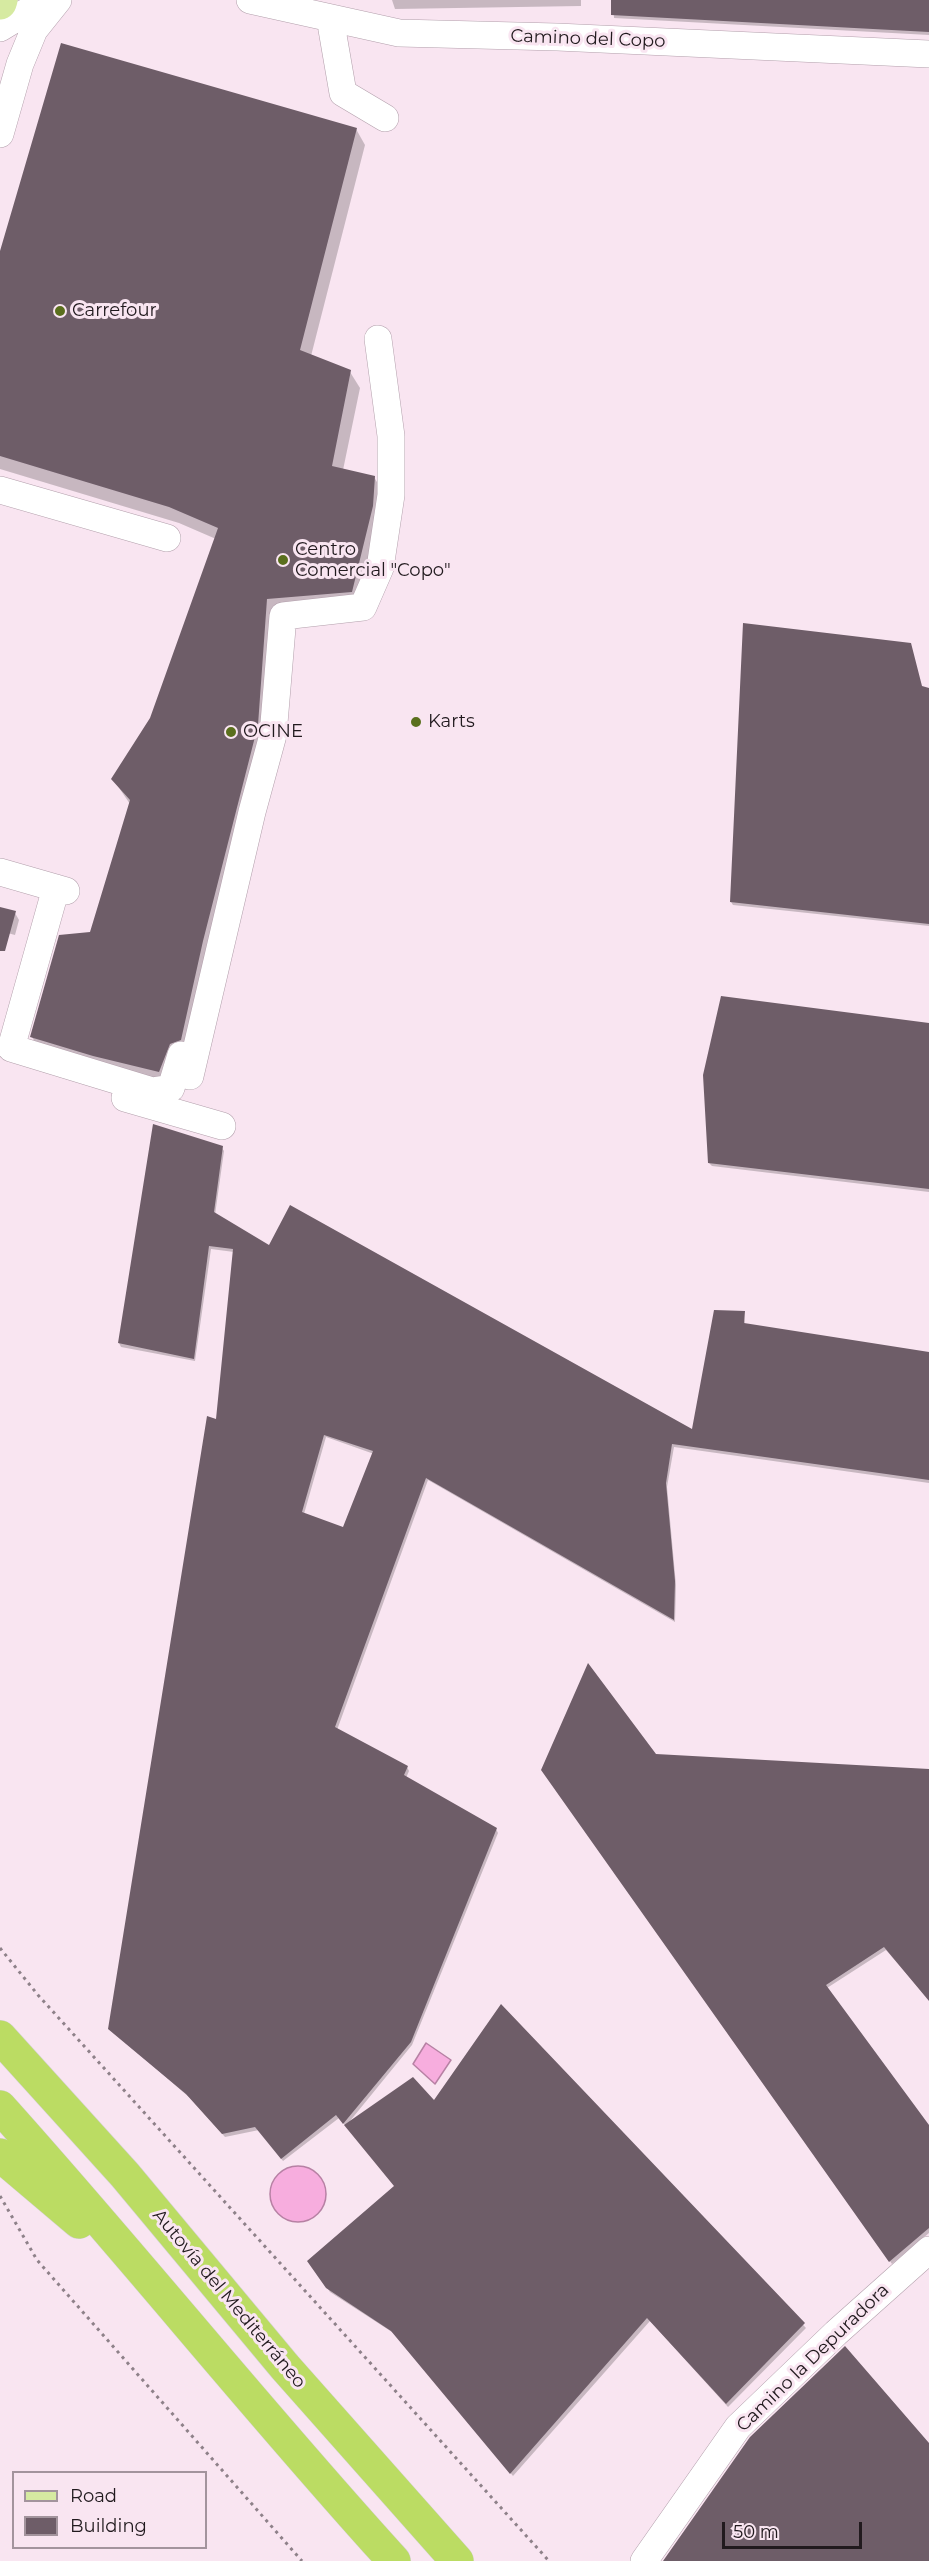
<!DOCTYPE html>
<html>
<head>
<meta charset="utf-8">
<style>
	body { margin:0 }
	#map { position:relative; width:929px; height:2561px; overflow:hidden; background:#f9e5f1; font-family:Montserrat,sans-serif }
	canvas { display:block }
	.legend { position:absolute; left:12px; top:2471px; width:195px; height:78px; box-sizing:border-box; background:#f9e5f1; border:2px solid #a3949d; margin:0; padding:8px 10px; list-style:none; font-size:18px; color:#211a1e }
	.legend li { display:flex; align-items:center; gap:12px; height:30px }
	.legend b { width:30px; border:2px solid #a3949d }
	.scale { position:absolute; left:722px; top:2522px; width:140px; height:27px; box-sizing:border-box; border:3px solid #211a1e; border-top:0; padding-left:8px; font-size:18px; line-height:21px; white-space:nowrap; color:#211a1e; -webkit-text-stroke:4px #f9e5f1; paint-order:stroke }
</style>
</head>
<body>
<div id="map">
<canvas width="929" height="2561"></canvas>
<ul class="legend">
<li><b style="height:8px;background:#d6eaa1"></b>Road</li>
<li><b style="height:16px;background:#6e5d68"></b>Building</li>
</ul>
<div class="scale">50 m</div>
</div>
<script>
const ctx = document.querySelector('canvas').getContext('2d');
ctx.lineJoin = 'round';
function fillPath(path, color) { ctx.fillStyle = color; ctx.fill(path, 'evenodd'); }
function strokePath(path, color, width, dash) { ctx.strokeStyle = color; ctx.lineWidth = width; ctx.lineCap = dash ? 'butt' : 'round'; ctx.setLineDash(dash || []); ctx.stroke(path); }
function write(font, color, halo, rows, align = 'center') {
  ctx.font = font + ' Montserrat,sans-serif'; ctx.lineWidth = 6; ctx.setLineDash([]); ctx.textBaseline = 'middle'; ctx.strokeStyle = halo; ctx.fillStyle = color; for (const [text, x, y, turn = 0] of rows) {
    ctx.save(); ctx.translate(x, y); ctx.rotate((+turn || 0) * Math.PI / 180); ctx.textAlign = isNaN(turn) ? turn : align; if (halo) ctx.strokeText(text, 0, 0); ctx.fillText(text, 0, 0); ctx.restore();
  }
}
const water = new Path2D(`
	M426 2043 451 2060 435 2084 413 2064Z
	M270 2194a28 28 0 1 1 56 0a28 28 0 1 1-56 0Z`);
fillPath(water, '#f7adde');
strokePath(water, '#b781a4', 1.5);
fillPath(new Path2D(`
	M392 0H581V6L395 9Z
	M613 0H929V35L614 18Z
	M356 129 365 145 311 356 350 372 360 388 343 470 374 477 384 494 361 608 275 615 267 742 190 1056 168 1088 41 1053 32 1037 91 933 130 804 113 779 151 718 216 539 179 523 0 469V256Z
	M929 713V926L733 905 731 902Z
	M0 908 15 913 19 920 15 935 0 931Z
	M929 1025V1192L712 1166 709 1163Z
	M222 1148 224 1151 215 1215 270 1247 693 1432 744 1313 745 1324 929 1354V1483L674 1447 667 1487 676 1585 675 1622 428 1480 337 1730 407 1767 409 1771 406 1778 496 1829 498 1833 412 2045 350 2121 434 2102 501 2006 806 2328 728 2407 650 2321 513 2476 395 2334 330 2292 309 2261 396 2187 339 2118 283 2161 259 2130 225 2137 190 2098 109 2028 218 1421 234 1252 211 1249 195 1361 121 1347 119 1343ZM326 1437 374 1454 344 1528 304 1514Z
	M655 1756 929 1770V2000L886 1950 827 1988 929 2127V2233L892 2264 545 1773Z`), '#0003');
fillPath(new Path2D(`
	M611 0H929V32L611 15Z
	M61 43 357 128 300 350 351 370 332 466 375 476 373 506 352 592 267 599 258 725 203 941 181 1040 170 1044 159 1072 93 1056 30 1037 59 935 90 932 130 800 111 779 150 718 218 528 169 507 0 456V251Z
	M743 623 911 643 922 686 929 688V924L730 902Z
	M0 907 16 911 5 951H0Z
	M721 996 929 1023V1189L708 1163 703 1075Z
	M153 1124 223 1146 214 1212 269 1245 290 1205 692 1429 714 1310 745 1311 744 1323 929 1352V1480L672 1444 666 1483 675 1581 674 1620 426 1478 335 1727 408 1766 404 1775 497 1828 411 2042 343 2124 336 2115 281 2159 255 2127 222 2134 186 2094 108 2029 207 1416 216 1419 233 1249 209 1246 194 1359 118 1343ZM324 1435 373 1451 343 1527 302 1512Z
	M588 1663 656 1754 929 1769V2001L884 1947 826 1985 929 2125V2228L889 2262 541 1770Z
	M501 2004 805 2323 726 2404 647 2318 510 2474 391 2331 326 2288 307 2261 394 2186 344 2125 413 2077 434 2100Z
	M845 2346 929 2443V2561H663L750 2437Z`), '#6e5d68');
const minor = new Path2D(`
	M250 0 399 33 557 37 929 54
	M330 18 343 93 385 118
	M0 28 46 0
	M0 134 20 64 34 30 58 0
	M0 490 167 538
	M0 872 66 891
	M56 888 11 1048 152 1091 171 1088 181 1055
	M180 1073 190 1076 252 812 273 735 283 616 363 607 380 568 391 495V436L378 339
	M125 1098 222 1126
	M644 2561 738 2427 836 2333 929 2250`);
const major = new Path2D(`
	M0 3 1 0`);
const highway = new Path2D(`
	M0 2037 125 2175 285 2367 457 2561
	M0 2107C134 2256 259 2413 394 2561
	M0 2155 79 2222`);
strokePath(minor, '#b29fab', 28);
strokePath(major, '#d3d1d2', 34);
strokePath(highway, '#d3d1d2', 34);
strokePath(new Path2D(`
	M0 1948 38 1995 549 2561
	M0 2196 37 2260 302 2561`), '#8e8189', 3, [3, 4.5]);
strokePath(minor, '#fff', 27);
strokePath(major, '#d6eaa1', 33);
strokePath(highway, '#bbdc63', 33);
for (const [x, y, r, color] of [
	[60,311,6,"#5a6f1d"],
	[283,560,6,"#5a6f1d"],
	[416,722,6,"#5a6f1d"],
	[231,732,6,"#5a6f1d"]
]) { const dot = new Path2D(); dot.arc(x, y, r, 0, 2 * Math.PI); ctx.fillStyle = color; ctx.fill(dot); strokePath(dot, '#f9e5f1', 2); }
write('18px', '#211a1e', '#f9e5f1', [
	["Camino del Copo",588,39,2],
	["Autovía del Mediterráneo",229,2299,50],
	["Camino la Depuradora",813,2358,-44]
]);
write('18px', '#211a1e', '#f9e5f1', [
	["Carrefour",72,311],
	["Centro",295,550],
	["Comercial \"Copo\"",295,571],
	["Karts",428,722],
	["OCINE",243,732]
], 'left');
</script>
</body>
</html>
